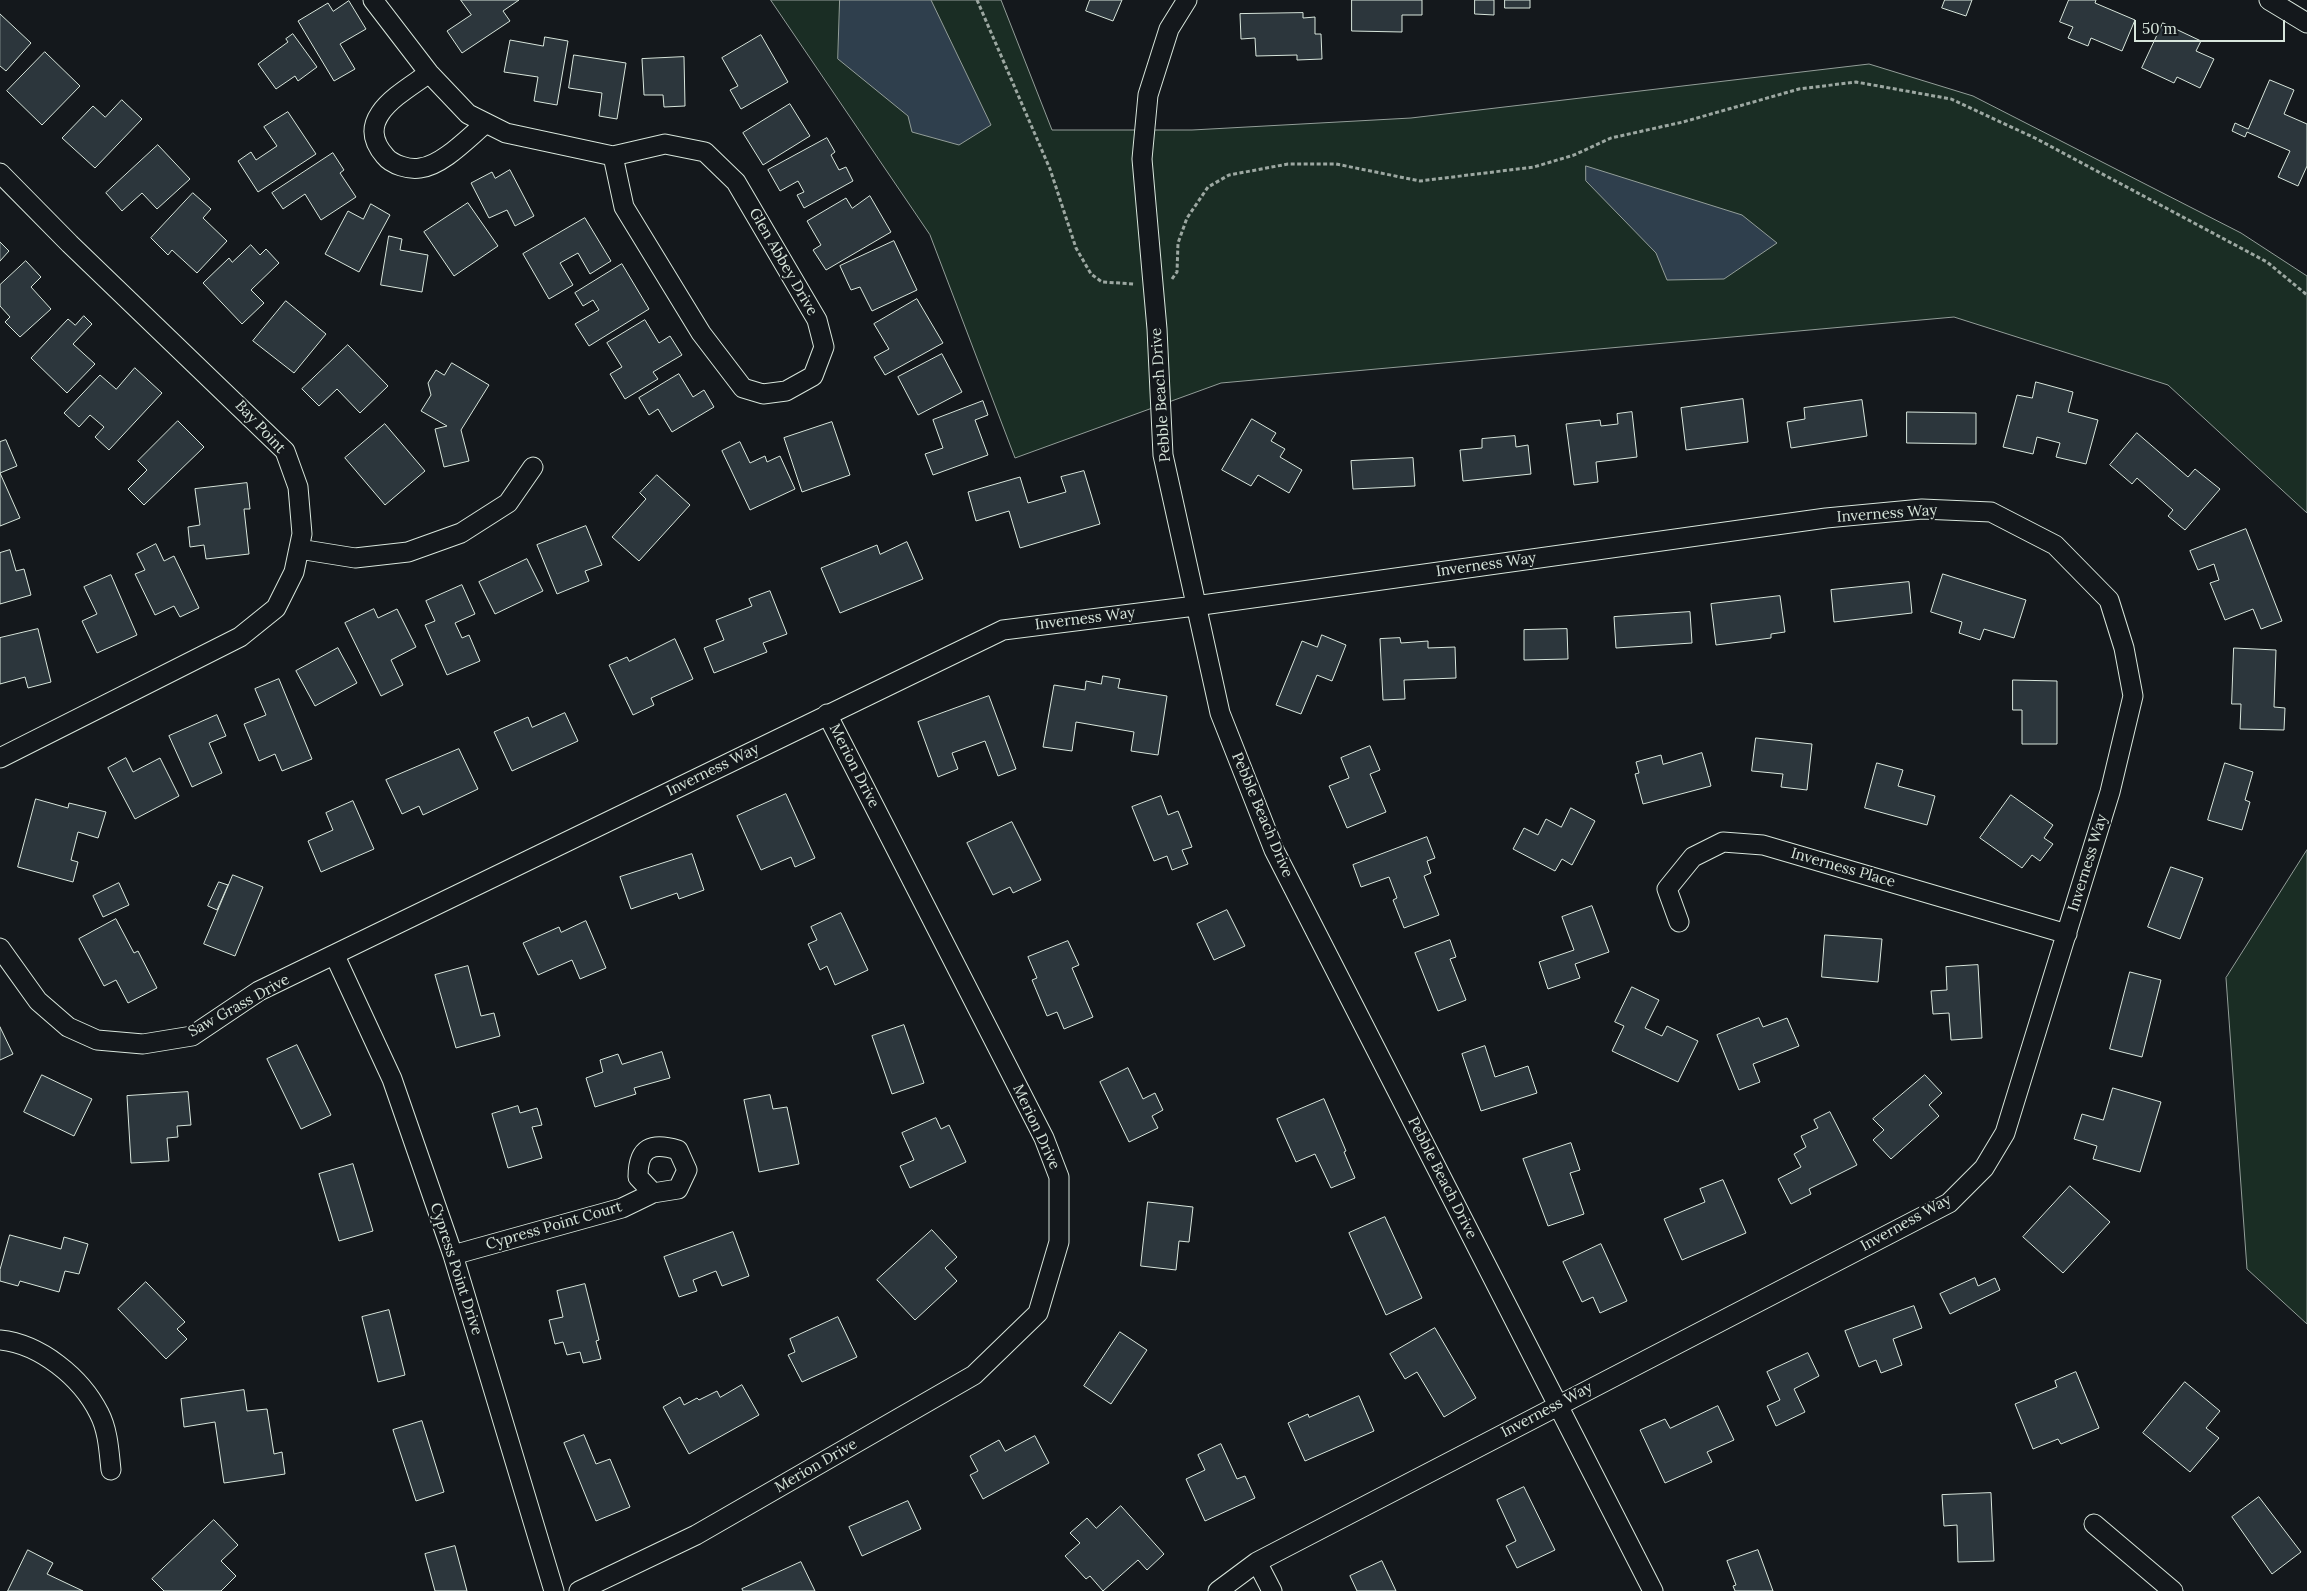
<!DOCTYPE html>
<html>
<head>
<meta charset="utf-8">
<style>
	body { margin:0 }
	#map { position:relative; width:2307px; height:1591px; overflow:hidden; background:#14181c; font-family:Lora,serif }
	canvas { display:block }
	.scale { position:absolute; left:2134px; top:20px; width:151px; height:22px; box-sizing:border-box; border:2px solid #d8e6dc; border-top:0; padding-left:6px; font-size:15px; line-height:18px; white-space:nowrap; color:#d8e6dc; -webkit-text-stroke:4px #14181c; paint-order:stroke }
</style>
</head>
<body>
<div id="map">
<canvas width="2307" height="1591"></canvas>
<div class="scale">50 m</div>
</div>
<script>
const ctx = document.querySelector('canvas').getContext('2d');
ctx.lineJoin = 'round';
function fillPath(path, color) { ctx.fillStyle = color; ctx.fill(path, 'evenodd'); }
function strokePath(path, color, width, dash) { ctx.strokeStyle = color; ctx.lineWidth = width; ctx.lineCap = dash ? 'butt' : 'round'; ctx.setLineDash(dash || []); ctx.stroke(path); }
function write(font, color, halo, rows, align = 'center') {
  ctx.font = font + ' Lora,serif'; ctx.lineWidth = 4; ctx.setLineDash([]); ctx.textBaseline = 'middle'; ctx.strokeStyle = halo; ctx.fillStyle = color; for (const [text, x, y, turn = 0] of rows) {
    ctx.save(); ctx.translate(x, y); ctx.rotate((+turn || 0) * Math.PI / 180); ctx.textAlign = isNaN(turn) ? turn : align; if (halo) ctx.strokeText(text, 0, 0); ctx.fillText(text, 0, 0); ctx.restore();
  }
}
const green = new Path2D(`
	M771 0H1001L1052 130H1192L1411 118 1869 64 1973 96 2241 233 2307 276V513L2168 385 1954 317 1221 383 1015 458 930 235Z
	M2307 850V1324L2247 1269 2226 978Z`);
fillPath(green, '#1a2d24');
strokePath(green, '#939e99', 1);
const water = new Path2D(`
	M840 0H931L991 125 959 145 912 132 908 116 838 59Z
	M1586 166 1742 215 1777 243 1724 279 1667 280 1656 253 1586 181Z`);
fillPath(water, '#2f3f4d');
strokePath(water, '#939e99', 1);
const building = new Path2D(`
	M461 0H519L503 11 510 21 462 53 447 31 471 15Z
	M1090 0H1122L1113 21 1086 11Z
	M1352 0H1422V15H1402V32L1352 31Z
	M1475 0H1494V15L1475 14Z
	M1505 0H1530V8H1505Z
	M1945 0H1972L1966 16 1942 8Z
	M2069 0H2096L2095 3 2135 20 2122 51 2091 38 2088 46 2068 38 2073 27 2060 22Z
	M349 1 366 29 340 44 355 69 334 81 298 21 328 3 333 11Z
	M1303 13V18L1315 17V34H1321L1322 59 1297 60V55L1256 56 1255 38 1241 39 1240 14Z
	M0 14 31 43 6 71 0 66Z
	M2163 23 2201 41 2196 51 2214 59 2200 88 2177 77 2174 83 2142 68Z
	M293 34 317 67 298 81 295 76 276 89 258 64 288 42 286 39Z
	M761 35 788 82 741 109 730 90 738 86 722 58Z
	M545 37 568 41 557 105 534 101 538 77 504 72 510 40 543 46Z
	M45 52 80 86 42 125 7 91Z
	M574 55 626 63 617 119 599 116 602 93 569 88Z
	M684 57 685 106 664 107 663 95H644L642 59Z
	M2270 80 2294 90 2284 114 2307 124V166L2298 186 2278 177 2290 151 2247 132 2245 137 2232 131 2235 123 2248 129Z
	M122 100 142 119 95 168 62 138 93 106 105 117Z
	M790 104 810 136 763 165 743 133Z
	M288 112 316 154 258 192 238 161 251 152 256 160 277 146 264 127Z
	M827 138 835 152 831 155 839 170 846 167 853 181 804 208 797 195 804 192 798 181 780 191 768 170Z
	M158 145 190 179 157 209 142 193 122 211 106 193Z
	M333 153 344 170 340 173 356 197 321 220 305 194 283 209 272 193Z
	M510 170 534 216 515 226 507 210 489 218 471 183 492 172 495 178Z
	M193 193 211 209 203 218 227 241 197 273 172 250 168 255 151 238Z
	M870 196 891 232 826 270 813 250 821 245 807 221 846 198 852 208Z
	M468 203 498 246 454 276 424 232Z
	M371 204 390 215 359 272 325 254 348 211 363 219Z
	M585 218 611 261 590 274 578 253 560 263 573 285 549 299 523 254Z
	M389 236 402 239 400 250 428 255 422 292 381 285Z
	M894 241 917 290 872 311 860 287 851 290 840 266Z
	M0 242 9 251 0 261Z
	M251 245 260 255 266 249 279 263 251 290 264 303 242 324 203 283 229 258 232 262Z
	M26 261 41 277 31 287 51 309 20 337 5 322 10 317 0 306V285Z
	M622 264 649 309 589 346 575 324 599 310 593 300 583 306 575 293Z
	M917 299 943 343 885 375 874 357 889 349 874 324Z
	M286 301 326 334 294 373 253 341Z
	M84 316 92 324 73 344 95 364 67 393 31 358 68 319 75 325Z
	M645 320 659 343 670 336 682 355 653 372 658 379 625 399 610 374 622 367 607 343Z
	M348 345 388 386 360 413 337 389 319 406 302 389Z
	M942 354 962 392 918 415 898 377Z
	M452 363 489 385 461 430 469 461 444 467 435 429 447 426 421 411 431 395 428 383 436 370 444 375Z
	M135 368 162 393 109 450 95 437 104 427 90 415 79 427 64 413 100 375 116 389Z
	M679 374 693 397 704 390 714 407 672 432 658 409 649 415 639 398Z
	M2036 382 2073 392 2068 412 2098 420 2086 464 2056 457 2060 443 2037 437 2033 454 2003 447 2017 395 2032 398Z
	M1743 399 1748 442 1686 450 1681 408Z
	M1862 400 1867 436 1791 448 1787 422 1805 419 1804 408Z
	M983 401 988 415 975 420 988 455 933 475 925 454 943 448 933 420Z
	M1632 412 1637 457 1596 462 1598 482 1574 485 1566 424 1600 420 1601 426 1618 424 1617 414Z
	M1907 412 1976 413V444L1907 443Z
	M1252 419 1276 433 1271 441 1285 449 1280 457 1302 470 1289 493 1258 475 1251 486 1222 470Z
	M178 421 204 447 144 505 128 489 147 470 138 461Z
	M832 422 850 475 802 492 784 438Z
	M385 424 425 471 385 505 345 458Z
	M2137 433 2188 477 2195 469 2220 489 2185 530 2168 516 2173 510 2137 478 2132 484 2110 465Z
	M1515 436 1516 447 1528 445 1531 474 1463 481 1460 450 1482 448V439Z
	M6 440 17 466 0 473 20 518 0 526V442Z
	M740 442 750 463 765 456 767 462 780 456 795 489 750 510 722 451Z
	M1413 458 1415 486 1353 489 1351 461Z
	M1084 471 1100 524 1020 548 1009 511 976 521 968 492 1020 477 1028 503 1066 492 1061 477Z
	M657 475 690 505 639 561 612 537 646 499 640 493Z
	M247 483 250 509H244L249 554 206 559 204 545 190 547 188 527 200 525 195 489Z
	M586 526 602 565 585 571 589 581 557 594 537 545Z
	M2246 529 2282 621 2261 629 2253 609 2225 620 2210 583 2219 580 2214 564 2198 570 2190 551Z
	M907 542 923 579 840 613 821 568 877 545 880 554Z
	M156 544 164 561 174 556 199 608 180 617 174 606 155 615 135 574 145 570 137 554Z
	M10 550 16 571 24 569 31 595 0 604V553Z
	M527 559 543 591 495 614 479 582Z
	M1943 574 2026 600 2014 638 1984 629 1980 640 1959 633 1962 622 1931 612Z
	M111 575 137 635 97 653 82 621 97 614 84 587Z
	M1909 582 1912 613 1834 622 1831 590Z
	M462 585 475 614 455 623 462 638 469 635 480 661 447 675 425 625 435 621 426 601Z
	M770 591 787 634 763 643 767 652 714 673 704 648 724 640 716 620 752 606 749 599Z
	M1780 596 1785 632 1771 634V638L1716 645 1711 604Z
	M374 609 378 618 397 609 416 647 391 660 403 685 381 696 345 623Z
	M1690 612 1692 643 1616 648 1614 617Z
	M38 629 51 682 28 688 25 677 0 684V638Z
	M1567 629 1568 659 1524 660V630Z
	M1322 635 1346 645 1332 681 1317 675 1301 714 1276 705 1302 641 1317 647Z
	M1400 638 1401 643 1428 641V648L1455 647 1456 678 1404 680 1405 699 1383 700 1380 639Z
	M675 639 693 679 651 698 654 705 633 715 609 665 627 657 629 661Z
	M338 648 357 683 315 706 296 671Z
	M2234 648 2276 650 2274 707 2285 708 2284 730 2240 729 2241 704H2232Z
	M1103 676 1120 679 1118 688 1167 696 1158 755 1131 751 1134 732 1076 722 1072 751 1043 747 1054 685 1085 690 1086 681 1101 684Z
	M279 679 312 759 282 771 275 754 259 761 244 724 266 715 255 689Z
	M2013 680 2057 681V744H2022V710H2013Z
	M989 696 1016 769 998 776 985 741 952 753 958 769 938 777 918 722Z
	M565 713 578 741 512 771 494 732 528 717 532 727Z
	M217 715 226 736 209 743 222 773 192 787 169 736Z
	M1756 738 1812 744 1807 790 1781 787 1783 774 1752 771Z
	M1370 746 1380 770 1370 774 1386 812 1347 828 1329 786 1349 778 1341 758Z
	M459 749 478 789 423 815 419 806 402 814 386 780Z
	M1702 753 1711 786 1643 804 1635 774 1639 773 1636 762 1661 755 1663 764Z
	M126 758 133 772 160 758 179 796 135 819 108 768Z
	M1877 763 1903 770 1898 786 1935 796 1927 825 1865 808Z
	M2225 763 2253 772 2245 800 2250 802 2242 830 2208 820Z
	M786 794 815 858 795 867 791 857 761 870 737 816Z
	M2011 795 2053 825 2044 838 2053 844 2040 861 2032 855 2022 868 1980 838Z
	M1161 796 1168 815 1178 811 1192 847 1182 850 1188 864 1172 870 1167 856 1154 861 1132 807Z
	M36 799 68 808 69 803 106 812 98 838 78 832 71 860 78 862 73 882 18 867Z
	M353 801 374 849 321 872 308 841 333 830 326 813Z
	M1571 808 1595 821 1572 865 1562 859 1555 871 1513 849 1524 828 1538 835 1546 819 1561 827Z
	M1012 822 1041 880 1013 893 1010 887 993 895 967 843Z
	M1427 837 1435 858 1427 861 1431 873 1424 876 1439 915 1404 928 1393 900 1397 898 1389 877 1361 887 1353 865Z
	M692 854 704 890 679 899 677 893 631 909 620 877Z
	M2171 867 2203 878 2180 939 2148 927Z
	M233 875 263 887 235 956 204 944Z
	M219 882 228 885 217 910 208 906Z
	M119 883 129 905 103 917 93 896Z
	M1592 906 1609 952 1575 964 1580 978 1548 989 1539 962 1574 950 1562 917Z
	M1227 910 1245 946 1214 960 1197 924Z
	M841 913 868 970 835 985 827 966 820 970 808 944 817 940 811 927Z
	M116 919 134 953 138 951 157 988 128 1003 116 980 104 986 79 939Z
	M586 921 606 968 580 979 572 960 538 975 523 943 559 927 561 932Z
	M1825 935 1882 939 1878 982 1822 977Z
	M1450 940 1456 957 1450 959 1466 1000 1438 1011 1415 953Z
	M1068 941 1079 965 1072 968 1093 1017 1064 1029 1057 1012 1047 1016 1032 980 1037 978 1028 957Z
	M1978 965 1982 1038 1951 1040 1949 1013 1933 1014 1931 991 1947 990 1946 967Z
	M468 966 481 1016 494 1013 500 1036 456 1048 435 975Z
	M2130 972 2161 980 2142 1057 2110 1049Z
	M1632 987 1659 1000 1645 1028 1662 1036 1667 1026 1698 1041 1678 1082 1612 1051 1624 1026 1615 1022Z
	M1759 1018 1763 1027 1787 1018 1799 1046 1753 1064 1760 1082 1739 1090 1717 1035Z
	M904 1025 924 1083 892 1094 872 1036Z
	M0 1027 13 1054 0 1060Z
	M297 1045 331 1115 301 1129 267 1059Z
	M1485 1046 1495 1077 1528 1066 1537 1093 1481 1111 1462 1054Z
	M662 1052 670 1078 634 1088 636 1094 595 1107 586 1078 603 1072 600 1060 618 1054 622 1064Z
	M1128 1068 1143 1099 1155 1093 1163 1110 1152 1116 1158 1128 1129 1142 1100 1082Z
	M42 1075 92 1099 74 1136 24 1112Z
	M1925 1075 1942 1093 1929 1105 1939 1116 1891 1159 1873 1140 1884 1130 1873 1119Z
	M2113 1088 2161 1102 2140 1172 2093 1159 2097 1146 2074 1139 2082 1114 2103 1120Z
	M188 1092 191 1125 177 1126 178 1137 167 1138 169 1161 131 1163 127 1096Z
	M770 1095 773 1109 787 1107 799 1164 759 1172 744 1100Z
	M1324 1099 1346 1151 1344 1152 1355 1178 1331 1188 1315 1154 1296 1162 1277 1119Z
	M518 1106 520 1113 537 1108 542 1125 532 1127 542 1158 508 1168 492 1114Z
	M1830 1112 1857 1165 1809 1189 1811 1194 1791 1204 1778 1179 1801 1167 1794 1154 1806 1147 1801 1136 1818 1128 1814 1120Z
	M936 1118 941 1129 949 1125 966 1162 910 1188 900 1166 914 1160 902 1133Z
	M1571 1143 1580 1170 1570 1173 1584 1214 1548 1226 1523 1159Z
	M353 1164 373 1231 339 1241 319 1174Z
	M1723 1180 1746 1233 1682 1260 1664 1219 1705 1202 1700 1189Z
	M2070 1186 2110 1222 2063 1273 2023 1237Z
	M1148 1202 1193 1207 1189 1242 1179 1241 1176 1270 1141 1266Z
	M1385 1217 1422 1298 1386 1315 1349 1233Z
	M932 1230 957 1257 945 1268 957 1281 915 1320 877 1280Z
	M733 1232 749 1276 722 1286 716 1271 693 1280 697 1291 679 1297 664 1257Z
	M10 1235 61 1249 64 1237 88 1244 79 1274 65 1271 59 1292 20 1281 18 1286 0 1281V1270Z
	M1601 1244 1627 1301 1600 1313 1593 1297 1582 1302 1563 1262Z
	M1975 1278 1978 1286 1995 1278 2000 1290 1950 1314 1940 1294Z
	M146 1282 185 1322 177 1329 187 1339 166 1359 118 1309Z
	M585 1284 599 1340 596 1341 601 1359 583 1363 580 1352 567 1355 563 1342 555 1344 549 1320 563 1317 557 1291Z
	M1914 1306 1922 1328 1893 1339 1902 1365 1881 1373 1876 1360 1859 1367 1845 1331Z
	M389 1310 405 1375 378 1382 362 1317Z
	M838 1317 857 1357 802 1382 788 1355 795 1352 790 1339Z
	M1435 1328 1476 1398 1444 1417 1417 1372 1405 1379 1390 1354Z
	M1120 1332 1147 1350 1111 1404 1084 1386Z
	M1808 1353 1819 1376 1794 1389 1805 1412 1776 1426 1767 1406 1780 1400 1767 1372Z
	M2076 1372 2099 1428 2061 1444 2058 1439 2033 1449 2015 1404 2057 1387 2055 1381Z
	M2185 1382 2220 1411 2206 1428 2219 1438 2190 1472 2143 1433Z
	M742 1385 759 1415 689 1454 663 1407 680 1397 684 1405 697 1398 699 1400 717 1391 720 1397Z
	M244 1390 247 1411 267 1409 274 1454 282 1452 285 1474 224 1483 215 1422 184 1427 181 1399Z
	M1359 1396 1374 1431 1305 1461 1288 1423 1308 1414 1309 1417Z
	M1718 1406 1734 1440 1707 1452 1712 1462 1665 1483 1640 1430 1665 1419 1670 1428Z
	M422 1421 444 1492 416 1501 393 1430Z
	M584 1435 596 1464 610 1459 630 1507 596 1521 564 1443Z
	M1035 1436 1049 1463 983 1499 970 1475 978 1471 970 1456 999 1440 1005 1451Z
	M1221 1444 1237 1479 1245 1476 1255 1498 1205 1521 1186 1479 1205 1470 1198 1455Z
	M1524 1487 1555 1550 1517 1568 1506 1546 1516 1541 1497 1500Z
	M1991 1493 1994 1561 1958 1562 1957 1525 1944 1526 1942 1495Z
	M2259 1497 2301 1552 2272 1574 2232 1517Z
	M908 1501 921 1529 862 1556 849 1527Z
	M1121 1506 1164 1554 1147 1570 1138 1560 1103 1591 1090 1576 1086 1579 1065 1556 1080 1543 1070 1533 1087 1518 1096 1528Z
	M214 1520 238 1545 221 1561 236 1576 221 1591H164L152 1579Z
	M455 1546 467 1591H435L425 1554Z
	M28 1550 53 1563 47 1574 83 1591H8Z
	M1758 1550 1773 1591H1735L1733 1586 1736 1585 1727 1561Z
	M1382 1561 1396 1591H1357L1350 1576Z
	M801 1562 815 1591H743L742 1589Z`);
fillPath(building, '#2c363c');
strokePath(building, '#d8e6dc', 1);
const street = new Path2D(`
	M373 0 429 73 468 114 506 133 613 156 665 144 705 152 736 182 817 320 824 347 813 376 786 391 763 394 743 388 701 333 624 207 613 156
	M1187 0 1169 29 1148 95 1142 159 1157 329 1163 455 1220 713 1274 850 1653 1591
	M2269 0 2307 23
	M429 73C402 93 352 118 385 156 392 165 410 170 420 168 442 166 469 137 486 123
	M0 173 70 244 285 451 298 487 302 534 294 572 276 608 240 637 0 758
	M299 549 355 558 408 552 461 533 508 503 533 467
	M1679 922 1667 889 1693 857 1723 842 1763 845 2067 934
	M0 948 38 1001 68 1027 97 1040 143 1044 192 1036 259 991 1003 630 1195 606 1826 518 1922 509 1991 512 2055 545 2109 600 2124 648 2133 696 2110 792 2005 1133 1984 1168 1949 1203 1257 1562 1218 1591
	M335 956 392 1079 453 1255 554 1591
	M453 1255 622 1208 653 1193 678 1189 687 1170 678 1150C652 1142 638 1147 638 1177L653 1193
	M0 1340C40 1344 81 1377 99 1413 108 1430 109 1451 111 1470
	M2094 1524 2173 1591
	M1257 1562 1272 1591
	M579 1591 696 1535 974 1375 1038 1313 1059 1242V1177L1044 1138 827 714`);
strokePath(street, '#d8e6dc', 21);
strokePath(new Path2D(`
	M977 0 1050 169 1076 248 1091 274 1102 282 1135 284
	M1172 279 1177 272 1178 243 1187 218 1208 187 1229 175 1288 164H1336L1420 181 1534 167 1574 155 1611 138 1683 122 1799 89 1856 82 1951 99 2035 138 2267 262 2307 295`), '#9da8a2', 3, [4, 2.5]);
strokePath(street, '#14181c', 19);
write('15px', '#d8e6dc', '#14181c', [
	["Glen Abbey Drive",783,262,60],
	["Pebble Beach Drive",1161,395,-94],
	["Bay Point",260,427,47],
	["Inverness Way",1887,514,-4],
	["Inverness Way",1486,565,-8],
	["Inverness Way",1085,619,-7],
	["Merion Drive",854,766,63],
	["Inverness Way",713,770,-26],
	["Pebble Beach Drive",1262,815,67],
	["Inverness Way",2088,863,-73],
	["Inverness Place",1843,868,16],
	["Saw Grass Drive",239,1006,-29],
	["Merion Drive",1036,1127,65],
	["Pebble Beach Drive",1442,1178,63],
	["Inverness Way",1906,1223,-29],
	["Cypress Point Court",554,1226,-16],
	["Cypress Point Drive",456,1269,72],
	["Inverness Way",1547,1410,-28],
	["Merion Drive",816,1466,-30]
]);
</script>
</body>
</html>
